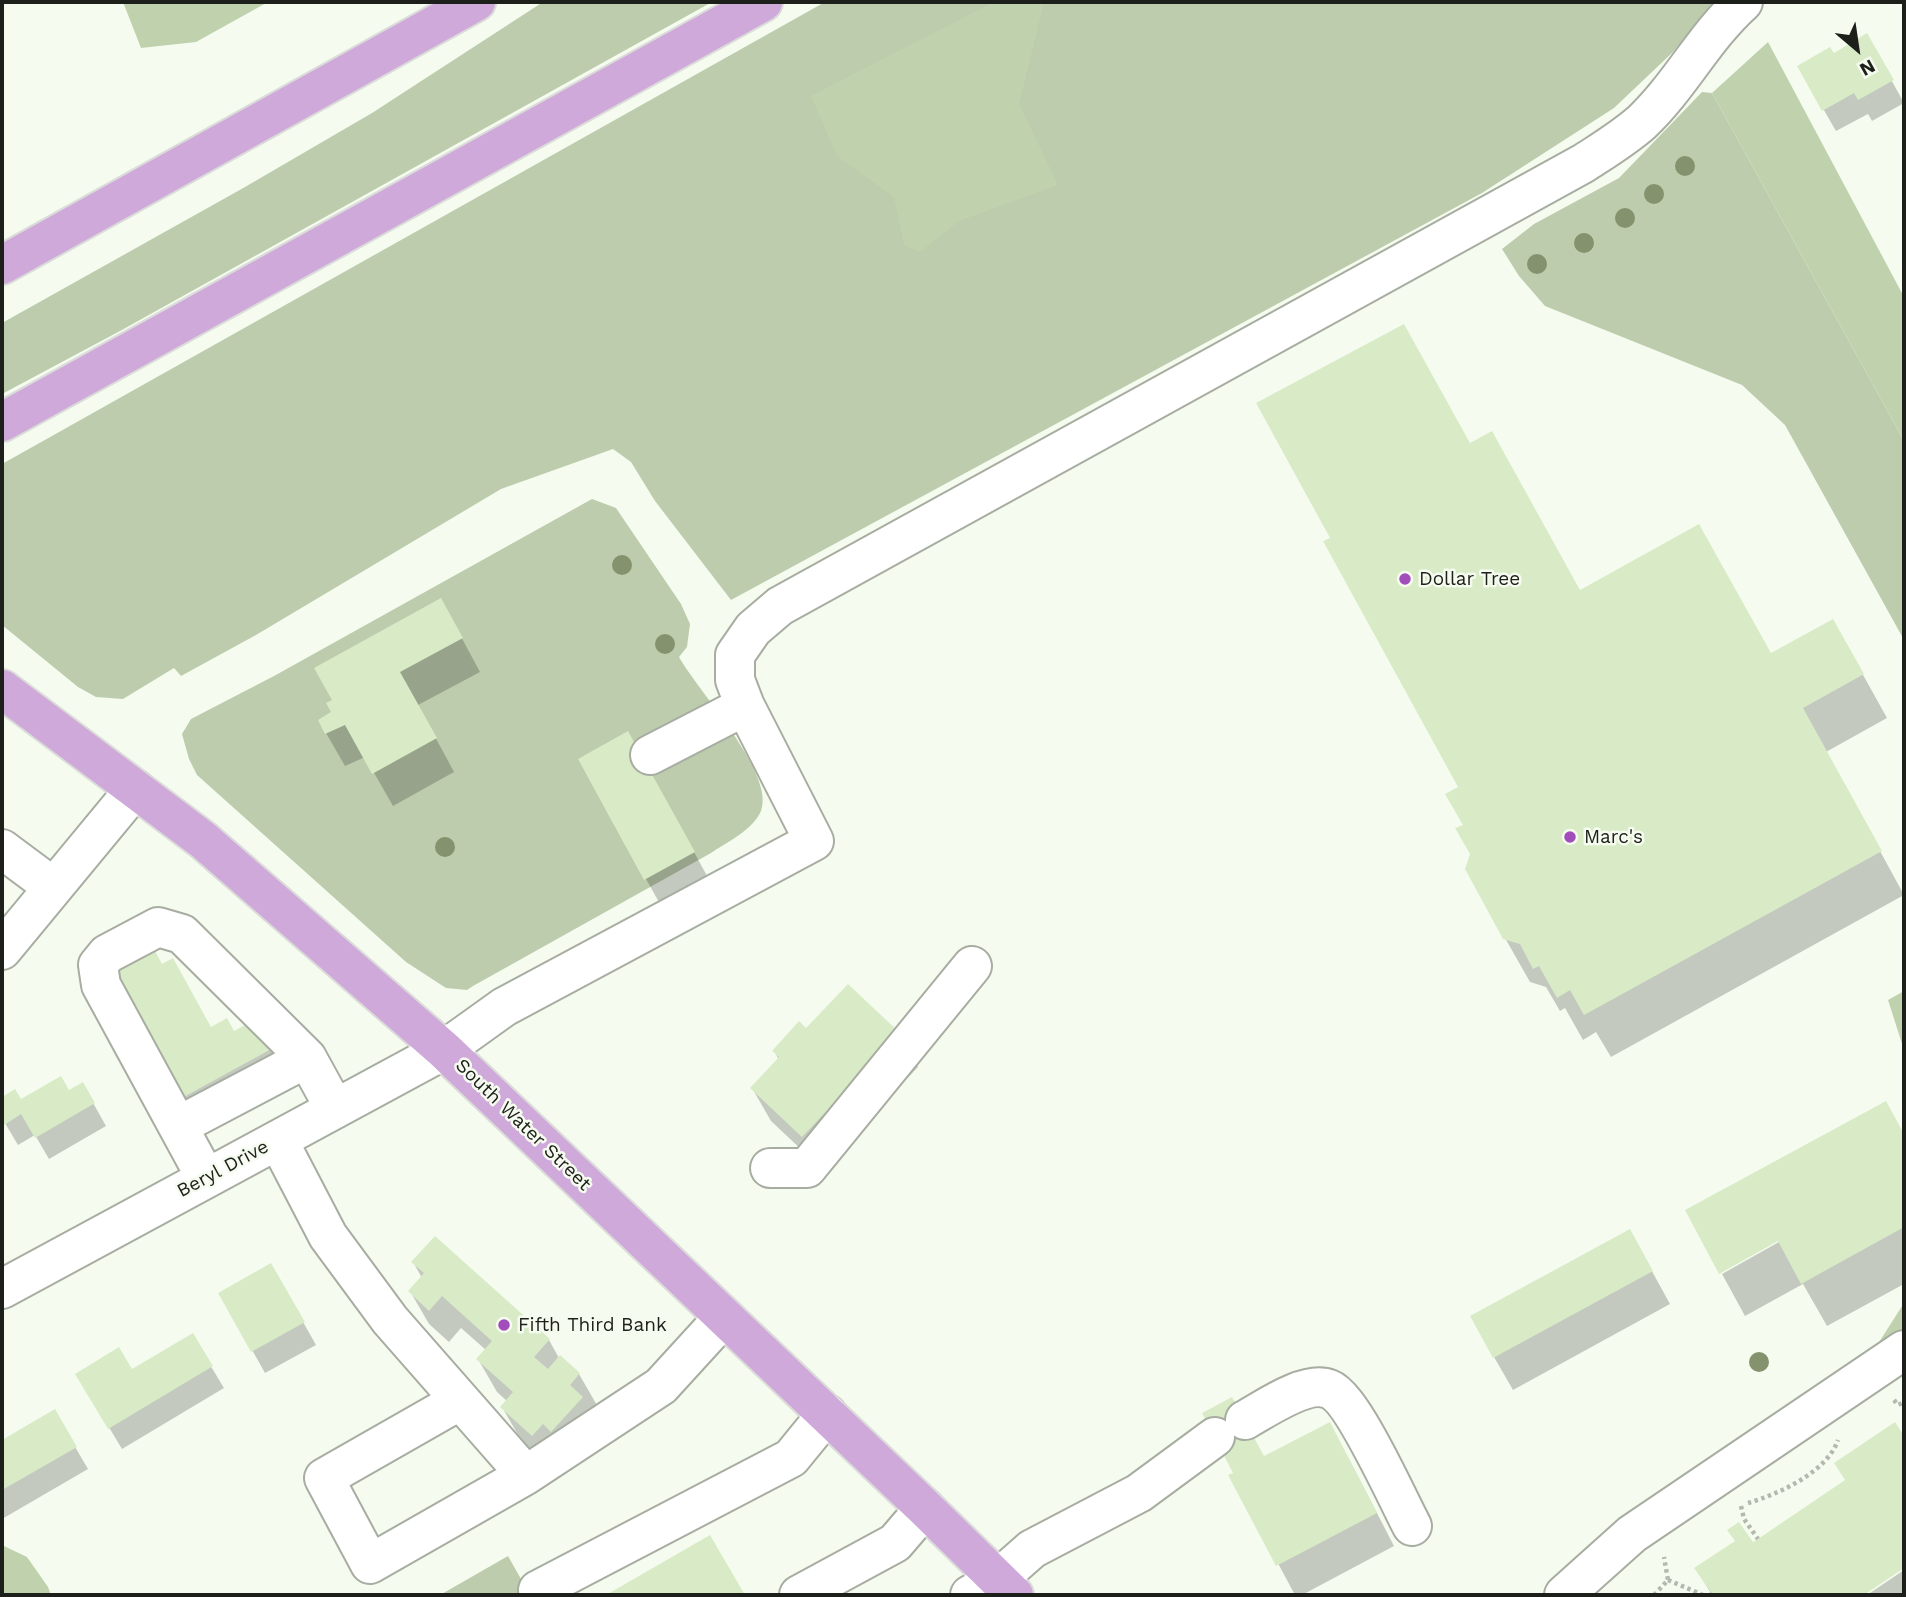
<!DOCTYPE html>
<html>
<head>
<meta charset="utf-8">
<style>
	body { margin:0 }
	#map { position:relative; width:1906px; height:1597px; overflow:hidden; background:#f5fcef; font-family:"Work Sans",sans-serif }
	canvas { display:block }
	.frame { position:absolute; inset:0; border:4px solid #1c1f1a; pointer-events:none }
	.north { position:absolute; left:1822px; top:14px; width:70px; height:70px; -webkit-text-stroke:5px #f5fcef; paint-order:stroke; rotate:151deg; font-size:19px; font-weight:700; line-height:28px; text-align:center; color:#1c1f1a }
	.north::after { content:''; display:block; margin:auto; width:24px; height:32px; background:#1c1f1a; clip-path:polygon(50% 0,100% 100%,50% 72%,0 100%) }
</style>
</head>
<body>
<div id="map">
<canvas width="1906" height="1597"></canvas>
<div class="frame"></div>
<div class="north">N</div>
</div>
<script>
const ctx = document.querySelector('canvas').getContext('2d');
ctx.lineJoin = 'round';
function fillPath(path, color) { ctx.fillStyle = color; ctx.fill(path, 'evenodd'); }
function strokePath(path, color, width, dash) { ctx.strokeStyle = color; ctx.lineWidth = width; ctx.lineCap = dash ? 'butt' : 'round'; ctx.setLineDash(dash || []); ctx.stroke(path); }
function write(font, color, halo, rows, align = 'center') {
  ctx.font = font + ' "Work Sans",sans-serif'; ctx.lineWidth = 5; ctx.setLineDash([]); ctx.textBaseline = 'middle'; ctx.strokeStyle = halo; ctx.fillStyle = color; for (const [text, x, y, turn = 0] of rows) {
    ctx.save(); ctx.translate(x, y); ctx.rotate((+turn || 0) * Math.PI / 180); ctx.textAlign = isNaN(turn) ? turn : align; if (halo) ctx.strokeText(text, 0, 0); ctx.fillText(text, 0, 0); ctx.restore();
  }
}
fillPath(new Path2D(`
	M543 2H712L120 331 2 394V323L245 187 372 113Z
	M825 2H1713L1673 52 1614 108 1482 193 731 600 655 501 631 462 613 449 501 489 256 635 181 676 174 668 123 699 96 697 78 687 2 625V464Z
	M1702 92 1712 93 1904 441V640L1785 425 1742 385 1545 306 1519 276 1502 249 1534 224 1619 178Z
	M592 499 616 508 681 604 690 624 687 647 679 657C697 690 776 774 761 811 753 830 727 842 711 853L473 986 467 990 446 988 406 962 197 775 189 759 182 734 191 719 274 676Z
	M508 1556 530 1595H440Z`), '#bdccad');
fillPath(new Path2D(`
	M123 2H268L196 42 141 48Z
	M994 2H1044L1019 104 1058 185 959 221 920 252 904 245 894 197 837 156 811 96Z
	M1768 42 1904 297V441L1712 93Z
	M1904 991V1050L1888 1000Z
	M1904 1303V1329L1874 1350Z
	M4 1546 27 1557 48 1587 51 1595H2V1550Z`), '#c0d2ad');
fillPath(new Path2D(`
	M1867 36 1904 103 1872 121 1868 114 1836 131 1799 67 1833 55Z
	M1470 445 1580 592 1771 655 1857 664 1887 718 1826 752 1904 895 1611 1057 1596 1032 1583 1040 1565 1008 1560 1011 1546 987 1530 982 1505 938 1471 854 1465 825 1461 787Z
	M459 633 480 672 418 705 454 772 393 806 365 757 345 766 326 733 334 713V701Z
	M647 766 712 885 664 911 646 879Z
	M211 1029 234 1033 271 1049 290 1081 201 1131 182 1098Z
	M806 1030 899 1034 918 1067 822 1169 771 1121 752 1088 779 1060 774 1051Z
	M83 1085 106 1126 49 1159 35 1135 18 1145 2 1118V1099L15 1091 20 1101 69 1093Z
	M1885 1103 1904 1136V1284L1827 1326 1803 1284 1745 1316 1722 1274 1786 1238Z
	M413 1262 549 1340 559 1358 579 1374 598 1407 552 1468 521 1440 502 1407 507 1401 497 1392 478 1359 486 1350 461 1328 449 1342 429 1324 410 1291 422 1278Z
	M1648 1264 1670 1304 1513 1390 1494 1357Z
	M271 1265 316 1345 265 1373 220 1293Z
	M192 1335 224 1388 122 1449 77 1374 132 1372Z
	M54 1411 88 1469 2 1519V1442Z
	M1894 1424 1904 1439V1566L1861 1595H1712L1696 1569 1752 1544 1846 1481Z
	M1348 1457 1394 1546 1302 1595H1295L1231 1476Z
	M709 1538 743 1595H609Z
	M1904 1570V1595H1867Z`), '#0003');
fillPath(new Path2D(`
	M1867 33 1894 80 1858 100 1854 93 1822 111 1797 66 1830 47 1834 53Z
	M1404 324 1470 443 1492 431 1580 590 1699 524 1771 653 1833 619 1864 674 1803 708 1882 851 1584 1015 1570 990 1557 998 1539 966 1533 969 1520 944 1503 939 1465 869 1470 854 1455 828 1463 825 1445 794 1458 787 1323 541 1330 538 1256 403Z
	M441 598 463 638 400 672 437 738 372 774 345 725 325 734 318 720 331 712 326 703 332 700 314 668Z
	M628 731 695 852 644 880 578 759Z
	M154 949 162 964 173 958 211 1027 227 1018 234 1031 247 1024 273 1048 180 1099 110 973Z
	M848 984 900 1033 802 1137 750 1088 779 1057 772 1051 799 1021 806 1028Z
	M61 1076 69 1090 83 1082 95 1103 35 1138 21 1114 4 1125 2 1097 15 1089 21 1099Z
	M1886 1101 1904 1134V1227L1801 1284 1778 1241 1719 1274 1685 1210Z
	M1630 1229 1653 1271 1493 1358 1470 1316Z
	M435 1236 550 1339 534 1357 548 1369 560 1355 580 1373 570 1385 583 1397 551 1432 543 1424 532 1436 500 1407 513 1392 476 1359 492 1341 442 1296 429 1311 408 1291 424 1273 411 1262Z
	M271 1263 305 1322 251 1352 218 1293Z
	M193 1333 213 1366 108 1429 75 1374 119 1347 132 1369Z
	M1232 1397 1264 1456 1330 1422 1377 1513 1276 1566 1228 1475 1233 1473 1202 1413Z
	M55 1409 77 1447 2 1490V1440Z
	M1895 1422 1904 1436V1568L1864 1595H1713L1694 1568 1735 1541 1727 1530 1739 1522 1753 1542 1758 1539 1845 1480 1834 1463Z
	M710 1535 745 1595H606Z`), '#d8ebc6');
const minor = new Path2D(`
	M650 755 745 706
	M2 849 53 887
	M2 950 135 789
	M178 1126 307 1058
	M278 1140 328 1236 390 1320 526 1475
	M770 1168H807L972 966
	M206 1178 101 985 98 965 107 954 158 927 182 934 307 1058 335 1109
	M2 1289 444 1050 504 1007 814 841 745 706 735 680V655L753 629 780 606 1584 163C1604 150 1624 138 1642 122 1680 86 1704 37 1743 2
	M459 1401 324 1478 370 1564 526 1475 661 1386 724 1317
	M1245 1420C1265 1409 1306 1380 1329 1389 1353 1398 1398 1500 1412 1526
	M541 1595 538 1590 791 1458 827 1414
	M799 1595 895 1543 925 1508
	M970 1595 998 1579 1032 1549 1139 1493 1215 1437
	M1564 1595 1632 1534 1904 1350`);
const major = new Path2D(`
	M2 265 476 2
	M2 422 763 2
	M2 689 203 840 444 1050 925 1508 1014 1595`);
strokePath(minor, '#a7ada1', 42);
strokePath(major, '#dbdbda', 42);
strokePath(new Path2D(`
	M1894 1400 1898 1405 1904 1402
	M1748 1503C1779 1494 1827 1472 1838 1440
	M1741 1506 1744 1519 1758 1539
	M1668 1580 1703 1595
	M1654 1595 1668 1580 1664 1557
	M1710 1595 1712 1594`), '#b4b9af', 4.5, [3.5, 3.5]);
strokePath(minor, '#fff', 38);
strokePath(major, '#cea9d9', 38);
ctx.fillStyle = '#84936e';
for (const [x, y] of [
	[1685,166],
	[1654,194],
	[1625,218],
	[1584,243],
	[1537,264],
	[622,565],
	[665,644],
	[445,847],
	[1759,1362]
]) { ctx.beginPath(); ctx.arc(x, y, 10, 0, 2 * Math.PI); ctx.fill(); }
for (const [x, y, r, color] of [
	[1405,579,7,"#a24dbb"],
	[1570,837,7,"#a24dbb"],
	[504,1325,7,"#a24dbb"]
]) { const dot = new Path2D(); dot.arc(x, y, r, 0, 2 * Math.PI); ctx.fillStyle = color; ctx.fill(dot); strokePath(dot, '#f5fcef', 2.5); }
write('19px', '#1c1f1a', '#f5fcef', [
	["Dollar Tree",1419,579],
	["Marc's",1584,837],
	["Fifth Third Bank",518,1325]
], 'left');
write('19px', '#1c1f1a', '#f5fcef', [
	["South Water Street",523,1125,44],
	["Beryl Drive",223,1169,-28]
]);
</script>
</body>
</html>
